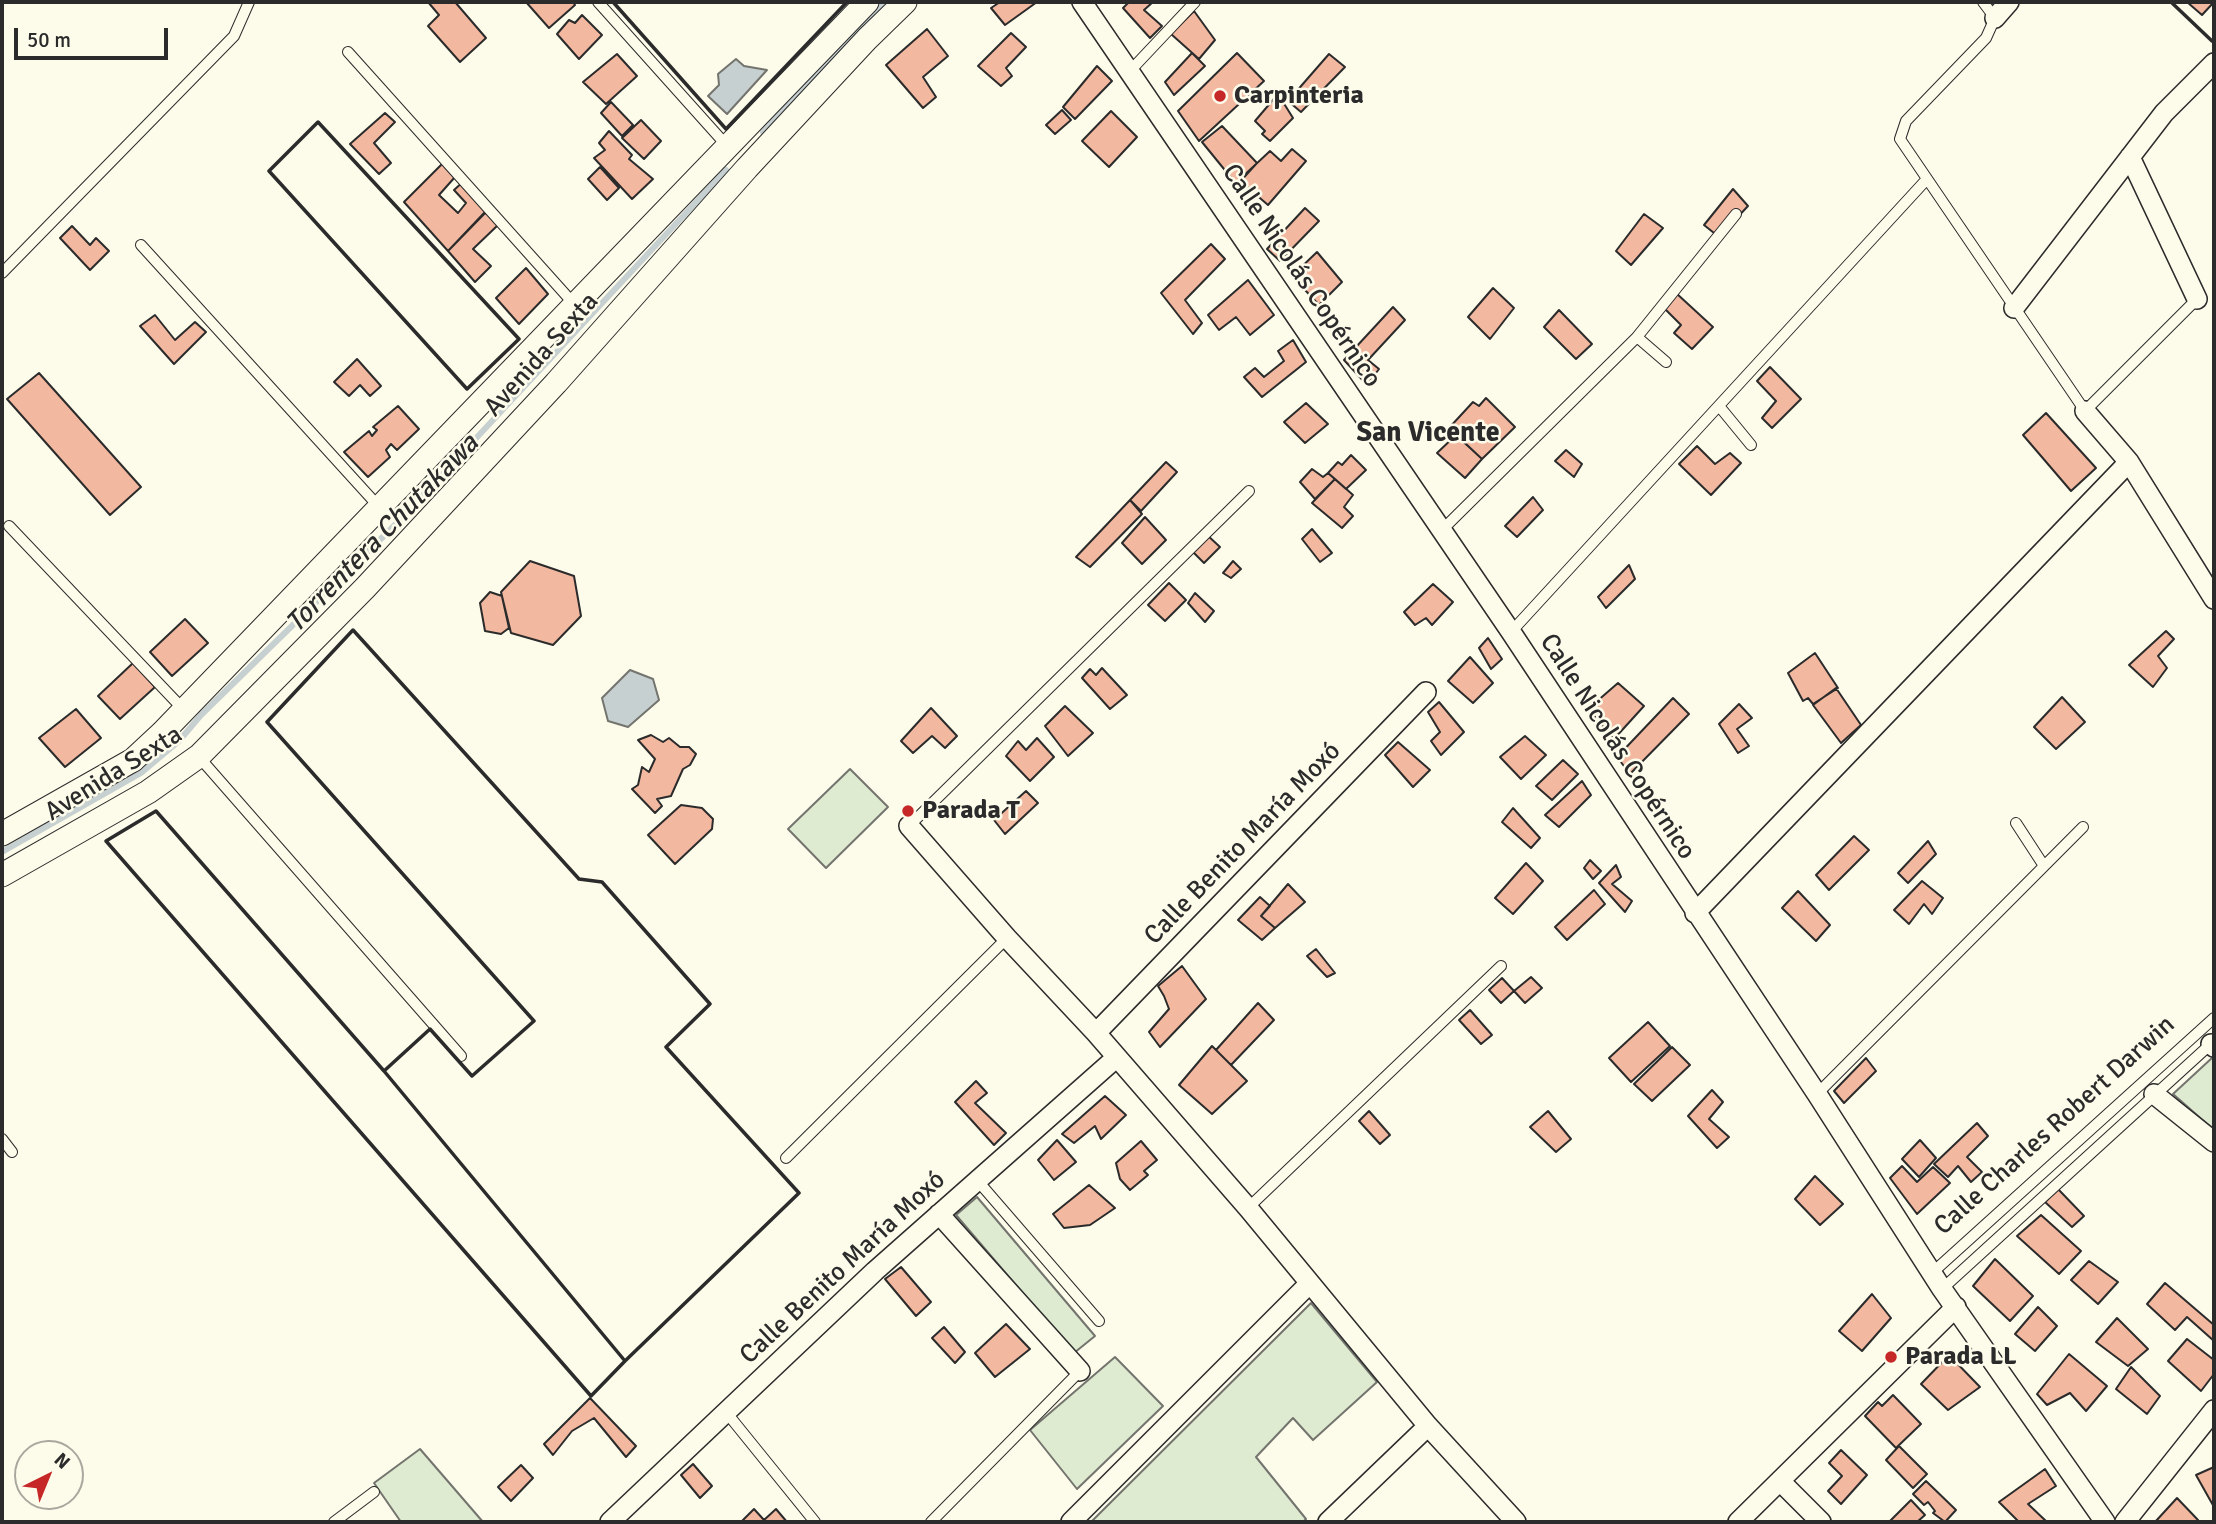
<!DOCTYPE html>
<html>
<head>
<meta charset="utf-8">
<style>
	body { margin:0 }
	#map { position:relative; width:2216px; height:1524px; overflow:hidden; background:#fdfbea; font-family:Signika,sans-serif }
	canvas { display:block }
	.frame { position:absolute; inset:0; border:4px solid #2b2b2b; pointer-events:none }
	.north { position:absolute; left:14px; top:1440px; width:70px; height:70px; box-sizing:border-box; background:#fdfbea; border:2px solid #a9a89e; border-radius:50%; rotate:43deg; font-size:19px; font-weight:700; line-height:28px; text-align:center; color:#2b2b2b }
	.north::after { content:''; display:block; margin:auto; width:24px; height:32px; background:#c62828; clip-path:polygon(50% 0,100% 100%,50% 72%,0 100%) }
	.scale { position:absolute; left:14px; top:28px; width:154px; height:32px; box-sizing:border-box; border:4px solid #2b2b2b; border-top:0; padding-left:9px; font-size:21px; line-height:24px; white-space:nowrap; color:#2b2b2b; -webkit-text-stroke:5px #fdfbea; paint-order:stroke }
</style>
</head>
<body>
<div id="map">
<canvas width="2216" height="1524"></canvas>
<div class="frame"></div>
<div class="north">N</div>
<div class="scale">50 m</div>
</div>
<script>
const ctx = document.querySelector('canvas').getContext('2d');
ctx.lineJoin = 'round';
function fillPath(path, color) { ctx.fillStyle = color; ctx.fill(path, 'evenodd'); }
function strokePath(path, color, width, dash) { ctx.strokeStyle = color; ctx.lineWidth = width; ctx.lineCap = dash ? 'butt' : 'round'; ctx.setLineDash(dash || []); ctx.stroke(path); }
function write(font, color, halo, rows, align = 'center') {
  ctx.font = font + ' Signika,sans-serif'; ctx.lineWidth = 5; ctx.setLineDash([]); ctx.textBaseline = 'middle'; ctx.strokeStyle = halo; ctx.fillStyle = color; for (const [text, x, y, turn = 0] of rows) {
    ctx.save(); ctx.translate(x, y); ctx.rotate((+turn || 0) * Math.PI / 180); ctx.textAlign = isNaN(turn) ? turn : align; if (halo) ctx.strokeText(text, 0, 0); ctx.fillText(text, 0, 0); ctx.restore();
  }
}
const green = new Path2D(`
	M850 769 888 807 826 868 788 829Z
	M2213 1057 2214 1059V1130L2173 1094Z
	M977 1197 1095 1336 1074 1353 956 1215Z
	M1311 1303 1377 1382 1313 1440 1293 1418 1256 1457 1306 1519 1303 1522H1091Z
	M1115 1357 1163 1406 1077 1489 1030 1430Z
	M420 1449 483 1522H401L374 1483Z`);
fillPath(green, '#deebd1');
strokePath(green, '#74746e', 2);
const water = new Path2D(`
	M736 59 744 66 767 70 727 114 708 96 719 85 718 74Z
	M630 670 653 679 659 700 628 727 608 721 602 698Z`);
fillPath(water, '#c7d0d0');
strokePath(water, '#74746e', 2);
strokePath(new Path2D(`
	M763 132 884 2
	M2 852 141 773 179 741 201 715 398 522 726 170`), '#c7d0d0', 6);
const building = new Path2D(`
	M428 2H455L486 38 460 62 428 26 439 15Z
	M526 2H573L575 5 549 28Z
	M1000 2H1037L1005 25 991 8Z
	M1129 2H1153L1144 10 1162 26 1150 38 1123 8Z
	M2187 2H2214L2202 15Z
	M1194 11 1215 40 1199 59 1171 34Z
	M582 15 602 35 579 59 557 34 569 20 575 23Z
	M927 29 948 56 923 77 936 97 923 108 886 65Z
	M1011 33 1026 47 1006 68 1012 76 1001 86 978 66Z
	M1192 53 1205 66 1174 95 1165 82Z
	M1237 53 1264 81 1199 141 1178 111Z
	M617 54 637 76 606 104 583 82Z
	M1329 54 1345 67 1301 112 1288 101Z
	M1097 66 1112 81 1075 119 1063 107Z
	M1278 94 1293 118 1270 141 1262 134 1265 131 1255 121Z
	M611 102 633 125 622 136 601 113Z
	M1062 110 1071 120 1055 134 1046 125Z
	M1111 111 1137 137 1109 167 1082 141Z
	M385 113 395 122 374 143 391 163 379 174 350 144Z
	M641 120 661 141 644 159 622 138Z
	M1222 126 1257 163 1237 185 1202 142Z
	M609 131 632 155 629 159 653 179 632 199 594 158 605 150 599 143Z
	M1292 149 1306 161 1268 205 1239 180 1270 151 1281 161Z
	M443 163 455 177 439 195 458 213 466 203 454 190 464 181 488 210 448 251 404 202Z
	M600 167 619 188 607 200 588 179Z
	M1733 189 1748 206 1719 237 1704 225Z
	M1305 208 1319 221 1280 261 1267 249Z
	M485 212 498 225 473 249 491 266 475 282 448 251Z
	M1644 214 1663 228 1631 265 1616 251Z
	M72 226 90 245 96 238 109 251 90 270 60 238Z
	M1211 244 1225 259 1185 300 1202 323 1193 334 1161 293Z
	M1317 252 1342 282 1319 305 1292 276Z
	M526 268 548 294 519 324 496 298Z
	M1248 280 1274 315 1250 335 1236 317 1219 330 1208 315Z
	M1493 288 1514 308 1490 339 1468 317Z
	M1676 293 1713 327 1692 349 1674 333 1681 325 1663 307Z
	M1393 307 1405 320 1368 360 1379 369 1367 385 1344 360Z
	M1559 310 1592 344 1576 359 1544 327Z
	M155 315 175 340 195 322 206 332 174 364 140 326Z
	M1293 340 1306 362 1262 397 1244 377 1255 368 1264 377 1284 361 1278 351Z
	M357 359 381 386 370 396 360 385 349 396 334 382Z
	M1770 367 1801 399 1772 428 1762 418 1776 401 1757 381Z
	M39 373 141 487 110 515 7 399Z
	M1486 398 1515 427 1482 459 1449 428 1473 402 1479 406Z
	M1306 403 1328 424 1305 443 1284 422Z
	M398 406 419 429 397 450 391 444 386 450 390 457 368 477 344 452 369 431 372 436 377 430 373 427Z
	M2046 413 2096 468 2071 491 2023 435Z
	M1456 435 1482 459 1465 478 1437 453Z
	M1697 446 1715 464 1730 453 1741 463 1711 495 1679 464Z
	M1566 450 1582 464 1574 477 1555 461Z
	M1351 455 1366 470 1346 489 1328 473 1338 462 1342 465Z
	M1166 462 1177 472 1141 511 1130 500Z
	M1312 469 1323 477 1328 473 1335 479 1315 499 1300 482Z
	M1335 479 1353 495 1344 507 1353 516 1342 528 1312 503Z
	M1533 497 1543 510 1517 537 1505 526Z
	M1130 500 1142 514 1090 567 1076 557Z
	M1145 517 1166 540 1142 564 1122 543Z
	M1312 529 1332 553 1320 562 1302 539Z
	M1206 534 1220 547 1204 563 1190 549Z
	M530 561 574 576 581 616 553 645 511 633 501 592Z
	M1233 561 1241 569 1231 578 1223 573Z
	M1629 565 1635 579 1606 608 1598 597Z
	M1169 583 1186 600 1165 621 1148 605Z
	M1433 584 1453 602 1432 625 1426 618 1415 625 1404 612Z
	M490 592 502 596 501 592 509 628 501 634 485 631 480 603Z
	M1195 593 1214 611 1205 622 1188 603Z
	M185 619 208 643 172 676 150 652Z
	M2166 631 2174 639 2158 656 2167 668 2153 687 2129 665Z
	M1488 638 1502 659 1491 669 1479 648Z
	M1815 653 1838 688 1813 704 1808 698 1803 701 1788 673Z
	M1470 657 1493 683 1473 703 1448 681Z
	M133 663 155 687 120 719 98 696Z
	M1102 668 1127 695 1110 709 1082 678 1090 669 1096 675Z
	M1618 683 1644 706 1614 739 1588 709Z
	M1836 688 1861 725 1841 743 1813 705Z
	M2062 697 2085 722 2056 749 2034 727Z
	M1673 698 1689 714 1630 774 1617 757Z
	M1439 702 1464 732 1441 755 1431 741 1440 732 1428 712Z
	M1739 704 1752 718 1737 729 1749 746 1738 753 1719 724Z
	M1065 706 1093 733 1068 756 1045 726Z
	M931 708 957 736 945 748 932 736 913 753 901 741Z
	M76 709 101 738 65 767 39 738Z
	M651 735 663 742 669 738 680 747H689L696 754 690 765 683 769 671 796 657 799 662 806 655 813 632 789 638 785 642 767 649 772 655 759 638 740Z
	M1525 736 1546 755 1521 779 1500 757Z
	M1037 738 1054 757 1030 781 1006 756 1018 741 1026 750Z
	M1398 742 1430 770 1413 787 1385 755Z
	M1563 760 1578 774 1552 800 1536 786Z
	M1582 781 1591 795 1559 827 1545 815Z
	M1026 791 1038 803 1005 834 994 820Z
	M681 805 702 808 713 819 712 829 675 864 648 835Z
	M1513 808 1540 838 1531 848 1502 822Z
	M1854 836 1869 850 1829 890 1816 875Z
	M1928 841 1936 854 1908 883 1898 873Z
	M1590 860 1601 871 1593 879 1584 868Z
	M1526 863 1543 881 1513 914 1495 898Z
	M1616 865 1621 877 1612 884 1632 901 1625 912 1599 883Z
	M1922 881 1943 898 1932 914 1924 904 1909 924 1894 910Z
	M1288 884 1305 902 1275 928 1261 916Z
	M1594 890 1605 904 1567 940 1555 927Z
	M1798 891 1830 925 1816 941 1782 908Z
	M1260 897 1270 906 1261 916 1275 928 1262 940 1238 920Z
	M1316 949 1335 973 1327 977 1307 956Z
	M1182 966 1206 999 1160 1047 1149 1032 1169 1009 1164 996 1158 986Z
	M1531 977 1542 988 1525 1003 1514 991Z
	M1502 978 1514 991 1501 1003 1489 990Z
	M1258 1003 1274 1020 1231 1065 1216 1050Z
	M1470 1010 1492 1035 1481 1044 1459 1020Z
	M1648 1022 1670 1046 1631 1082 1609 1058Z
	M1212 1046 1247 1081 1212 1114 1179 1085Z
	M1672 1047 1690 1065 1652 1101 1634 1084Z
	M1866 1058 1876 1071 1844 1103 1834 1091Z
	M976 1081 987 1093 975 1103 1006 1133 994 1145 955 1102Z
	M1712 1090 1723 1102 1709 1119 1729 1137 1717 1148 1688 1116Z
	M1105 1096 1126 1115 1101 1139 1095 1126 1074 1143 1062 1134Z
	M1369 1111 1390 1135 1380 1144 1359 1121Z
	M1548 1111 1571 1139 1556 1152 1530 1127Z
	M1977 1123 1988 1136 1967 1157 1982 1172 1971 1182 1958 1166 1948 1177 1934 1164Z
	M1057 1140 1076 1162 1054 1180 1038 1160Z
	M1920 1140 1936 1158 1919 1177 1902 1159Z
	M1141 1141 1157 1160 1144 1171 1148 1175 1130 1190 1120 1179 1116 1163Z
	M1902 1166 1917 1182 1933 1167 1950 1183 1917 1214 1890 1178Z
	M1815 1176 1843 1204 1820 1225 1795 1199Z
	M1089 1185 1115 1208 1090 1225 1064 1228 1053 1214Z
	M2058 1189 2084 1216 2072 1227 2045 1202Z
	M2041 1215 2081 1251 2059 1274 2017 1236Z
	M1995 1259 2033 1296 2010 1321 1973 1286Z
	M2089 1261 2118 1282 2098 1304 2071 1280Z
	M901 1267 931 1302 916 1316 885 1279Z
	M2165 1283 2214 1325V1341L2187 1317 2175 1330 2147 1304Z
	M1872 1294 1891 1318 1862 1351 1839 1331Z
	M2038 1307 2057 1326 2035 1351 2015 1334Z
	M2117 1318 2148 1349 2128 1366 2096 1342Z
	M1006 1324 1030 1349 995 1377 975 1353Z
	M944 1327 965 1352 955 1363 932 1338Z
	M2187 1339 2214 1360V1374L2201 1391 2168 1361Z
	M2069 1354 2107 1386 2086 1411 2070 1393 2047 1405 2037 1394Z
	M1949 1355 1980 1387 1948 1410 1921 1384Z
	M2131 1367 2160 1396 2147 1414 2116 1389Z
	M1893 1395 1921 1424 1896 1448 1865 1416 1878 1402 1882 1406Z
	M590 1398 636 1446 626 1457 594 1418 572 1431 553 1455 544 1444Z
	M1899 1446 1927 1474 1913 1488 1886 1460Z
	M1841 1450 1867 1475 1841 1504 1828 1491 1842 1476 1829 1463Z
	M693 1464 712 1486 700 1498 681 1475Z
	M521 1465 533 1478 511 1501 498 1487Z
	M2214 1467V1507L2196 1475Z
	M2045 1469 2056 1486 2028 1504 2047 1522H2019L1999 1502Z
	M1926 1481 1956 1510 1945 1522 1933 1513 1935 1511 1928 1502 1924 1505 1913 1494Z
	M2177 1498 2198 1520 2197 1522H2155Z
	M1911 1500 1925 1515 1917 1522H1889Z
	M754 1509 764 1520 776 1509 787 1522H741Z`);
fillPath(building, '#f2b8a0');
strokePath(building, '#2b2b2b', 2);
const service = new Path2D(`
	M598 2 728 147
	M1983 2 1995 18 1986 38 1906 121 1900 139 2085 411 2197 299
	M348 52 574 304
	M1130 71 1195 2
	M141 245 380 508
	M2 273 234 36 249 2
	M1637 337 1666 362
	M1719 406 1751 445
	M9 526 183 709
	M1441 531 1637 337 1736 214
	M1511 632 1927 179
	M199 757 461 1056
	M2016 823 2044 866
	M909 826 1249 491
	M1817 1094 2083 827
	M2 1139 12 1152
	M786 1158 1007 938
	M977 1180 1099 1321
	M1248 1208 1501 966
	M1932 1273 2214 1018
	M1942 1289 2213 1042
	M726 1412 815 1522
	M334 1522 374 1492
	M931 1522 1080 1371`);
const minor = new Path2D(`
	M1082 2 1511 632 1817 1094 1942 1289 2105 1522
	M1995 18 2009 2
	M2130 157 2197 299
	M2014 308 2164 113 2214 63
	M2085 411 2129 462 2214 599
	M909 826 1007 938 1096 1033 1248 1208 1428 1426 1516 1522
	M1695 913 2129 462
	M1096 1033 1426 692
	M2211 1044 2214 1047
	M2154 1094 2214 1142
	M939 1214 1080 1371
	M1781 1482 1821 1522
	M610 1522 875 1271 1117 1057
	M1071 1522 1310 1283
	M1328 1522 1428 1426
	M1738 1522 1956 1307
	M2125 1522 2214 1410`);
const tertiary = new Path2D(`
	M2 834 133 760 162 733 867 2
	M2 875 148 792 199 756 365 588 556 383 747 168 867 39 905 2`);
strokePath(service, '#2b2b2b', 12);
strokePath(minor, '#2b2b2b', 22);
strokePath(tertiary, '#2b2b2b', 25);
strokePath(service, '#fdfbea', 10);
strokePath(minor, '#fdfbea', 19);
strokePath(tertiary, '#fdfbea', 23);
strokePath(new Path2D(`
	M613 2 726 129 847 2
	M2171 2 2212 41 2214 39
	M318 122 519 339 467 389 269 171Z
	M353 630 579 879 602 882 710 1004 666 1047 799 1193 625 1361 384 1071 430 1029 472 1076 534 1021 267 722Z
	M156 811 384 1071 625 1361 591 1396 106 841Z`), '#2b2b2b', 3.5);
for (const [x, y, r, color] of [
	[1220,96,7,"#c62828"],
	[908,811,7,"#c62828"],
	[1891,1357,7,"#c62828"]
]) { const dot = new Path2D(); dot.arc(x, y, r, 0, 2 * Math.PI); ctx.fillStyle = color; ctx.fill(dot); strokePath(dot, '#fdfbea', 2.5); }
write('bold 26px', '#2b2b2b', '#fdfbea', [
	["Carpinteria",1234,96],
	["Parada T",922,811],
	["Parada LL",1905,1357]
], 'left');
write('26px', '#2b2b2b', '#fdfbea', [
	["Calle Nicolás Copérnico",1301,276,56],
	["Avenida Sexta",542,355,-48],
	["Calle Nicolás Copérnico",1617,747,57],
	["Avenida Sexta",114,774,-32],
	["Calle Benito María Moxó",1243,844,-46],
	["Calle Charles Robert Darwin",2055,1126,-42],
	["Calle Benito María Moxó",843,1268,-43]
]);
write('bold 28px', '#2b2b2b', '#fdfbea', [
	["San Vicente",1428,434]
]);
write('italic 28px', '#2b2b2b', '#fdfbea', [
	["Torrentera Chutakawa",383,534,-46]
]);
</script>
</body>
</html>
